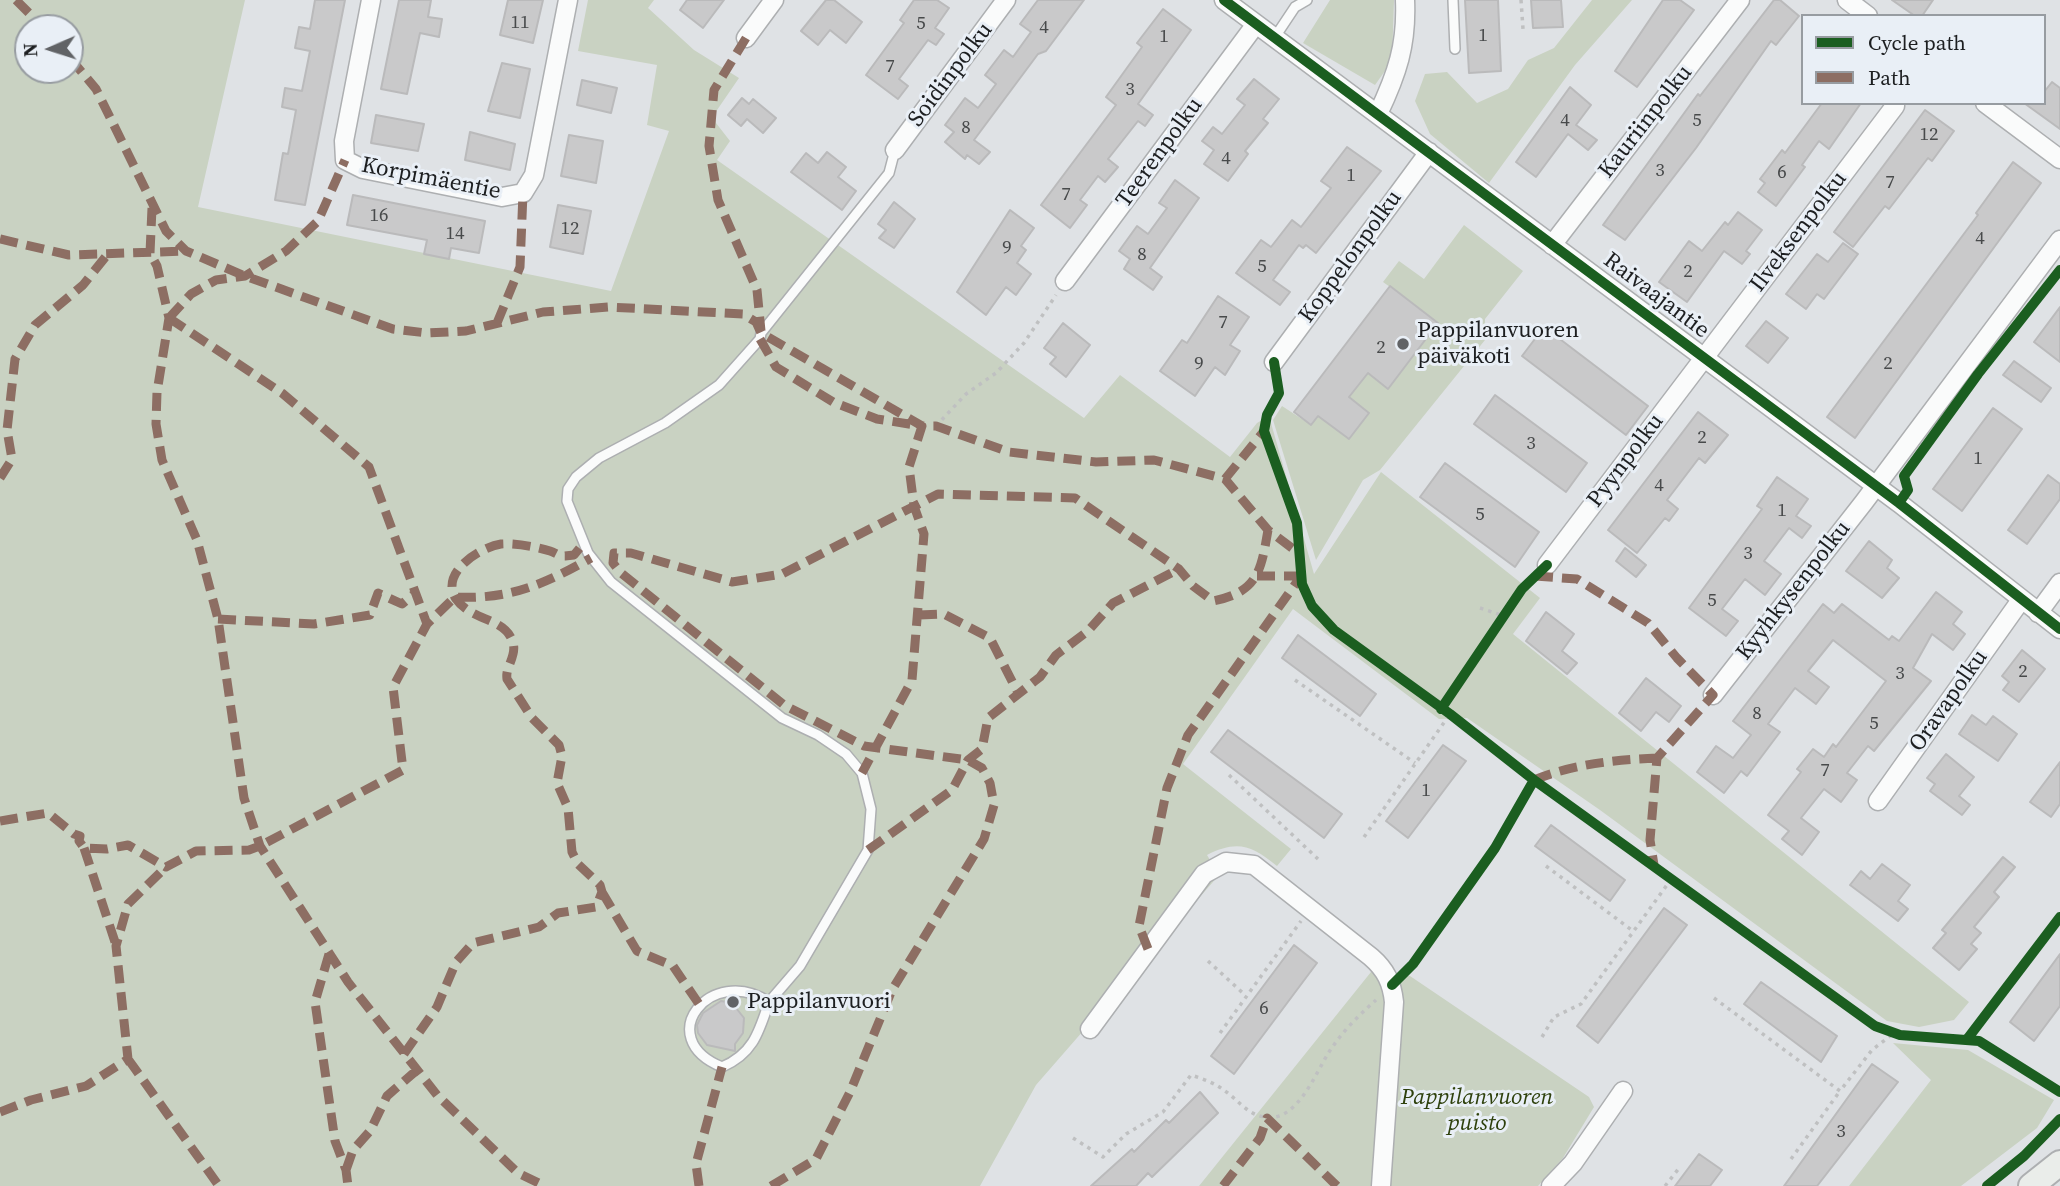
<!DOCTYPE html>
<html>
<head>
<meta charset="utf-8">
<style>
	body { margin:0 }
	#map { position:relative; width:2060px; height:1186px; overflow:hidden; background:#dfe2e5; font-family:"Source Serif 4",serif }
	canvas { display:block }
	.legend { position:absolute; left:1801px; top:14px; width:245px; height:91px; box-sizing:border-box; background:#e9eff6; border:2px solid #979ca1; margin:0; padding:9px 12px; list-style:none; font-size:21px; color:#1d1f21 }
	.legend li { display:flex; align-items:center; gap:14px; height:35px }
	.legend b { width:35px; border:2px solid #979ca1 }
	.north { position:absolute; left:14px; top:14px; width:70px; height:70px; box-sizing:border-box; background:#e9eff6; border:2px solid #979ca1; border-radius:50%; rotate:267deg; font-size:19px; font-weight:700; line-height:28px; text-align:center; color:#1d1f21 }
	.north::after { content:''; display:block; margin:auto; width:24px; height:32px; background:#616366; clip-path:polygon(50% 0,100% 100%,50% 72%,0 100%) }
</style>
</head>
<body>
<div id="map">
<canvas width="2060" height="1186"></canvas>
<ul class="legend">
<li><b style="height:9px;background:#1b5e20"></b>Cycle path</li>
<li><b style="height:9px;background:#8d6e63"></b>Path</li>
</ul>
<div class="north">N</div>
</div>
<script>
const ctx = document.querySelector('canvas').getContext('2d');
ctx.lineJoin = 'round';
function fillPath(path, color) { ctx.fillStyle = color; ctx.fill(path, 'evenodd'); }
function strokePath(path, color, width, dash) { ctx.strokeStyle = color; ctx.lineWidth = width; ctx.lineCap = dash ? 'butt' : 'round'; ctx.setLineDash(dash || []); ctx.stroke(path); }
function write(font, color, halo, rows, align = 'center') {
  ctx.font = font + ' "Source Serif 4",serif'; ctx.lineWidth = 6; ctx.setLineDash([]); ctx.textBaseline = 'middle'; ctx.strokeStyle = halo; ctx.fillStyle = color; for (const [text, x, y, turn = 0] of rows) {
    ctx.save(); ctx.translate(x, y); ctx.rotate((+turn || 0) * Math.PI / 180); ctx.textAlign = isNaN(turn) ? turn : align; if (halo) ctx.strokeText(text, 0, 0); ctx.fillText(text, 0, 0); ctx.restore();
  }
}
fillPath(new Path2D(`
	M0 0H245L198 207 611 291 669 131 647 125 657 65 578 51 588 0H654L648 8 694 50 739 78 715 113 716 123 730 141 717 160 1084 418 1120 375 1230 457 1257 423 1269 416 1314 574 1381 472 1540 598 1513 634 1969 1002 1954 1020 1919 1027 1887 1021 1600 810 1467 718 1439 719 1293 609 1183 764 1291 849 1277 866C1251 845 1237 840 1207 855L1219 875 1036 1085 980 1186H0ZM28 28H70V70H28Z
	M1330 0H1394L1392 61 1375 85 1303 43Z
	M1592 0H1632L1575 65 1489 183 1430 134 1415 101 1425 74 1447 72 1477 103 1508 89 1528 60 1554 48Z
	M1464 225 1523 271 1485 319V340L1380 470 1363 480 1316 560 1273 420 1282 406 1311 425 1318 416 1349 439 1369 413 1349 397 1368 373 1387 388 1390 287 1383 282 1399 261 1424 279Z
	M1371 972 1410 976 1589 1097 1594 1107 1563 1158 1538 1186H1199Z
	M1893 1043 1968 1050 2054 1100 2037 1128 1961 1186H1849L1931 1080Z`), '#c9d2c2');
const building = new Path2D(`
	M315 0H345L305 205 275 200 283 153 288 154 296 110 282 107 285 88 302 91 310 51 295 48 299 27 310 29Z
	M399 0H431L428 17 442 19 439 37 420 33 407 94 381 89Z
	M508 0H543L533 43 500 35Z
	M687 0H724L703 28 680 10Z
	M826 0H834L862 22 846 43 830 30 818 45 801 31Z
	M914 0H937L949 8 935 28 944 34 936 45 928 40 899 79 908 86 898 99 866 75 904 23 900 20Z
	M1038 0H1084L1046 51 1038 54 974 140 990 152 979 164 967 155 965 159 945 142 954 132 945 125 965 98 978 108 996 84 985 75 1004 50 1013 57 1031 32 1020 24Z
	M1465 0H1498L1501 71 1469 73Z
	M1531 0H1561L1563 27 1533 28Z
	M1663 0H1680L1694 10 1637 87 1615 71Z
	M1774 0H1780L1799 16 1776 45 1771 41 1696 148 1625 240 1603 225 1698 94 1700 96Z
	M1892 0H1933L1922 16H1915Z
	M1163 9 1191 30 1138 104 1153 115 1145 126 1138 121 1108 159 1118 167 1105 182 1098 176 1080 200 1087 205 1070 228 1041 205 1116 105 1106 97 1142 47 1137 43Z
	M502 63 530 69 520 118 488 111Z
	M1254 79 1279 99 1263 119 1268 123 1245 151 1248 154 1228 181 1204 164 1214 150 1202 141 1213 127 1222 134 1245 105 1237 99Z
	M582 80 617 88 611 113 577 105Z
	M2052 82 2060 88V129L2024 103H2044V92Z
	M1570 87 1591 105 1576 125 1597 140 1588 150 1568 134 1536 177 1516 162Z
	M742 98 749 104 753 99 776 118 763 133 747 119 741 126 728 115Z
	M1822 103H1861L1829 149 1819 141 1802 165 1805 167 1776 206 1758 192 1765 183 1760 179 1782 150 1785 153Z
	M1925 110 1954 131 1932 161 1928 158 1889 209 1885 206 1853 247 1834 232Z
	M376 115 424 124 418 151 371 143Z
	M470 132 515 144 510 170 465 160Z
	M569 135 603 141 596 183 561 176Z
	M1347 147 1381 171 1316 253 1306 245 1303 248 1299 245 1273 280 1290 292 1280 305 1236 273 1261 240 1271 247 1292 220 1301 227 1331 188 1321 181Z
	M827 152 846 167 838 177 856 191 842 210 791 172 806 153 818 163Z
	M2013 162 2041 183 1855 438 1827 417 1978 215 1976 213Z
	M1175 180 1199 198 1150 268 1162 277 1153 290 1124 269 1130 259 1119 251 1137 226 1148 234 1167 208 1159 203Z
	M353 195 485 221 479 253 451 248 449 259 424 254 427 240 347 225Z
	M894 202 915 219 894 248 879 238 886 230 878 224Z
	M558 205 591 211 583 254 550 247Z
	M1010 210 1034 228 1021 246 1026 250 1017 263 1031 274 1016 295 1006 287 986 315 957 292Z
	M1738 212 1762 230 1746 251 1750 254 1742 264 1724 251 1687 302 1659 282 1689 241 1702 251 1725 222 1728 225Z
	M1843 243 1858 254 1824 299 1817 294 1806 309 1786 294 1817 254 1828 262Z
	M1390 286 1438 323 1388 389 1368 373 1349 397 1369 413 1349 439 1318 416 1311 425 1294 412Z
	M1218 296 1249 317 1230 345 1240 351 1225 375 1215 367 1195 396 1160 371 1182 340 1187 343Z
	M2060 307V362L2034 342Z
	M1766 321 1788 338 1768 363 1746 346Z
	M1063 323 1090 345 1066 377 1050 364 1056 357 1044 348Z
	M1544 327 1648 406 1626 435 1522 356Z
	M2014 361 2051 388 2041 402 2003 375Z
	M1495 395 1587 463 1566 492 1474 424Z
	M1993 408 2022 429 1962 511 1933 489Z
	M1698 412 1728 435 1705 463 1699 458 1667 500 1678 509 1669 521 1665 518 1637 553 1608 530Z
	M1445 463 1539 532 1515 567 1420 497Z
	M2048 475 2060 484V499L2027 544 2008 530Z
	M1777 477 1808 499 1796 516 1811 526 1802 538 1789 528 1764 561 1781 574 1765 595 1745 579 1722 609 1738 621 1726 636 1689 608 1762 509 1757 506Z
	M1869 541 1892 560 1887 568 1899 578 1882 598 1846 571Z
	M1625 548 1646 565 1636 577 1616 561Z
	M1936 592 1962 612 1953 624 1965 634 1953 650 1932 634 1913 668 1931 681 1874 751 1868 746 1847 773 1857 780 1841 802 1824 789 1801 818 1819 832 1802 855 1782 839 1789 831 1768 815 1801 772 1797 769 1813 749 1824 757 1833 744 1836 747 1886 681 1833 640 1808 671 1829 687 1816 704 1795 688 1768 724 1780 732 1747 776 1741 771 1724 793 1697 772 1716 746 1733 758 1751 735 1733 721 1823 604 1834 613 1842 604 1889 640 1892 636 1899 641Z
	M1546 612 1574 634 1562 651 1577 663 1567 674 1526 641Z
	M1298 635 1376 694 1360 716 1282 658Z
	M2022 650 2045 669 2019 702 2003 690 2009 682 2002 676Z
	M1646 678 1681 706 1669 722 1656 712 1641 731 1619 713Z
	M1972 715 1986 725 1993 716 2017 734 1998 761 1959 734Z
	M1228 730 1342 814 1324 838 1211 752Z
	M1443 745 1466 761 1408 838 1386 821Z
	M1946 754 1974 777 1959 796 1970 805 1962 815 1930 791 1935 784 1927 778Z
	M2060 762V804L2051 817 2030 802Z
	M1551 825 1625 880 1610 901 1535 846Z
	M2003 857 2015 867 1994 892 1999 897 1974 927 1981 933 1971 944 1977 949 1959 970 1933 948 1946 933 1942 930Z
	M1882 864 1910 885 1898 901 1908 909 1898 921 1850 885 1861 871 1870 879Z
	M1664 908 1687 925 1598 1043 1577 1026Z
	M1294 945 1317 963 1234 1074 1211 1056Z
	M2060 954V1006L2034 1041 2010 1022Z
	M1761 982 1837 1036 1821 1062 1744 1004Z
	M721 1001 732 1003 744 1018 743 1033 735 1044V1051L707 1045 698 1033 697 1025 703 1013Z
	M1872 1064 1898 1082 1817 1186H1784Z
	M1200 1092 1218 1113 1152 1177 1148 1173 1136 1186H1091L1132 1149 1134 1152 1166 1120 1169 1123Z
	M1699 1154 1722 1170 1710 1186H1675Z`);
fillPath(building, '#c9c9ca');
strokePath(building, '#bababb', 2);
const service = new Path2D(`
	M1453 0 1455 49
	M1275 37 1295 7 1307 0
	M769 1002C759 1032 753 1054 722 1067 651 1038 711 963 769 1002L800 966 868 850 871 809 862 773 846 754 818 735 782 718 611 582 588 553 567 501 568 489 576 477 599 458 665 423 719 385 760 339 761 333 889 173 895 150`);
const minor = new Path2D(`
	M371 0 344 141 345 160 363 169 502 197 523 193 534 175 568 0
	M1224 0 1899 503 2060 629
	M1847 0 1868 16
	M746 38 774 0
	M1985 103 2060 159
	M1378 114C1397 74 1407 45 1405 0
	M895 150 1006 0
	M1552 245 1740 0
	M1065 281 1256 24
	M1274 362 1429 152
	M1547 565 1895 106
	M2038 613 2060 583
	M1713 695 1864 502 2060 240
	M1878 801 2021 600
	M1090 1029 1204 874 1226 862 1254 865 1371 957C1386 970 1392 983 1394 1002L1381 1186
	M1551 1186 1573 1163 1623 1091`);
const secondary = new Path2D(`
	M2031 1186 2060 1163`);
strokePath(service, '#adafb1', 12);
strokePath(minor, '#adafb1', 21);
strokePath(secondary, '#adafb1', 28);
strokePath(new Path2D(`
	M1521 0 1523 29
	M936 426 966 394 996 373 1024 343 1056 295
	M1480 608 1504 616
	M1295 680 1415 763
	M1229 775 1318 859
	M1364 837 1450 714
	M1546 866 1633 931
	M1208 961 1245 995
	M1714 998 1840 1091 1872 1050 1894 1033
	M1220 1033 1301 921
	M1542 1037 1554 1017 1581 1004 1672 878
	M1073 1138 1103 1157 1126 1134 1163 1112 1191 1075C1203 1079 1215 1083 1225 1091 1238 1100 1248 1115 1265 1117 1297 1123 1316 1072 1329 1052 1342 1032 1358 1016 1376 1000
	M1791 1159 1840 1091
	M1665 1186 1680 1167`), '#bfc0c1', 3.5, [3.5, 5]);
strokePath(service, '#fafbfb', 9);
strokePath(minor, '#fafbfb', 18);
strokePath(secondary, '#eaedea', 24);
strokePath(new Path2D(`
	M16 0 44 28
	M746 38 714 90 709 146 718 200 757 290 761 331
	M70 58 96 89 166 231 186 251 245 276 393 329 427 333 466 331 543 312 609 307 743 314 756 322 761 333 922 426H936L1009 452 1096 462 1154 460 1225 479 1268 530 1300 554
	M152 208 150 253 157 266 169 318 157 392 156 424 162 460 197 540 218 619 244 798 260 846 348 982 437 1095 518 1173 545 1186
	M0 239 69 255 186 251
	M169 318 282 393 369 467 427 624
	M169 318 191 294 216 280 245 276 286 251 318 221 345 160
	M497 323 520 267 523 193
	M760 339 776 367 833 402 877 419 922 426 909 467 914 506 924 534 912 680 862 773
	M0 478 12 459 7 430 15 359 35 325 83 285 107 255
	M1225 479 1264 431
	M1257 576H1301
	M1535 576 1577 579 1648 623 1677 658 1713 695 1657 758 1650 840 1654 865
	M919 615 944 614 990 638 1018 693
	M218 619 314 624 370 615 378 593 402 604 415 593
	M1534 780C1574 764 1613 760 1657 758
	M0 821 48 813 74 834 80 836 79 841 84 848 107 849 128 845 166 867 196 851 249 850 260 846 403 770 393 687 427 624 455 597C509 600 545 584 591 558
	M84 848 116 945
	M868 850 952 790 968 760 982 749 988 718 1040 677 1056 655 1088 631 1113 603 1179 569
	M602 892 637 951 673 966 699 1004
	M1148 949 1139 926 1167 788 1188 735 1301 576
	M329 954 315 1002 335 1141 346 1170 348 1186
	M404 1054 437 1007 456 962 473 943 539 927 558 913 596 907 602 892 600 885 578 864 572 852 568 808 557 783 562 756 559 745 532 718 507 679C505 666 517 657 513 643 506 617 472 622 456 599 439 573 480 547 501 544 514 543 538 547 550 551 556 553 558 556 565 556L574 555 583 544
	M128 1059 219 1186
	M0 1112 31 1100 86 1086 128 1059 116 946 128 904 166 867
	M346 1170 353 1150 370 1131 387 1096 417 1070
	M699 1186 696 1164 722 1067
	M771 1186 816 1159 850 1092 892 990 984 839 994 805 990 783 982 768 968 760 864 746 784 705 620 572 613 563 614 553H631L732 582 782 574 938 494 1075 498 1179 569 1193 586 1213 601C1258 592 1261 571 1268 530
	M1223 1186 1260 1138 1267 1118 1337 1186`), '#8d6e63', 9, [18, 9]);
strokePath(new Path2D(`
	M1224 0 1899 503 2060 629
	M1274 362 1279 393 1267 415 1264 431 1297 523 1302 584 1312 606 1334 630 1450 714 1534 780 1875 1026 1900 1035 1979 1041 2060 1092
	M1899 503 1908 490 1904 476 1978 374 2060 270
	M1441 709 1522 589 1547 565
	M1392 985 1413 964 1495 848 1534 780
	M1968 1038 2060 917
	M1987 1186 2024 1156 2060 1119`), '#1b5e20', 10);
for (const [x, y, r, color] of [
	[1403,344,7,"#616366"],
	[733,1002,7,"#616366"]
]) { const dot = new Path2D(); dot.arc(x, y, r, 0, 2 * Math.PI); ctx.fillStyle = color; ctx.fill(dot); strokePath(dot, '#e9eff6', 2.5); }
write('19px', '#484a4b', null, [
	["11",520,23],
	["5",921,24],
	["4",1044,28],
	["1",1483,36],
	["1",1164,37],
	["7",890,67],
	["3",1130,90],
	["4",1565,121],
	["5",1697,121],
	["8",966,128],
	["12",1929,135],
	["4",1226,159],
	["3",1660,171],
	["6",1782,173],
	["1",1351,176],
	["7",1890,183],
	["7",1066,195],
	["16",379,216],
	["12",570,229],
	["14",455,234],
	["4",1980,239],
	["9",1007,248],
	["8",1142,255],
	["5",1262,267],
	["2",1688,272],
	["7",1223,323],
	["2",1381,348],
	["9",1199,364],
	["2",1888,364],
	["2",1702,438],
	["3",1531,444],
	["1",1978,459],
	["4",1659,486],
	["1",1782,511],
	["5",1480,515],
	["3",1748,554],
	["5",1712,601],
	["2",2023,672],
	["3",1900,674],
	["8",1757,714],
	["5",1874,724],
	["7",1825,771],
	["1",1426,791],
	["6",1264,1009],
	["3",1841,1132]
]);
write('23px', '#1d1f21', '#e9eff6', [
	["Soidinpolku",951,75,-53],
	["Kauriinpolku",1646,122,-52],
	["Teerenpolku",1160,153,-54],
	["Korpimäentie",431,179,11],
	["Ilveksenpolku",1799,232,-53],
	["Koppelonpolku",1351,257,-54],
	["Raivaajantie",1656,296,37],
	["Pyynpolku",1626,461,-53],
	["Kyyhkysenpolku",1794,591,-52],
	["Oravapolku",1949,701,-55]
]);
write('23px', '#1d1f21', '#e9eff6', [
	["Pappilanvuoren",1417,331],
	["päiväkoti",1417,357],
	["Pappilanvuori",747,1002]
], 'left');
write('italic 23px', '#2e410c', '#e9eff6', [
	["Pappilanvuoren",1477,1098],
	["puisto",1477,1124]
]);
</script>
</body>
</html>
